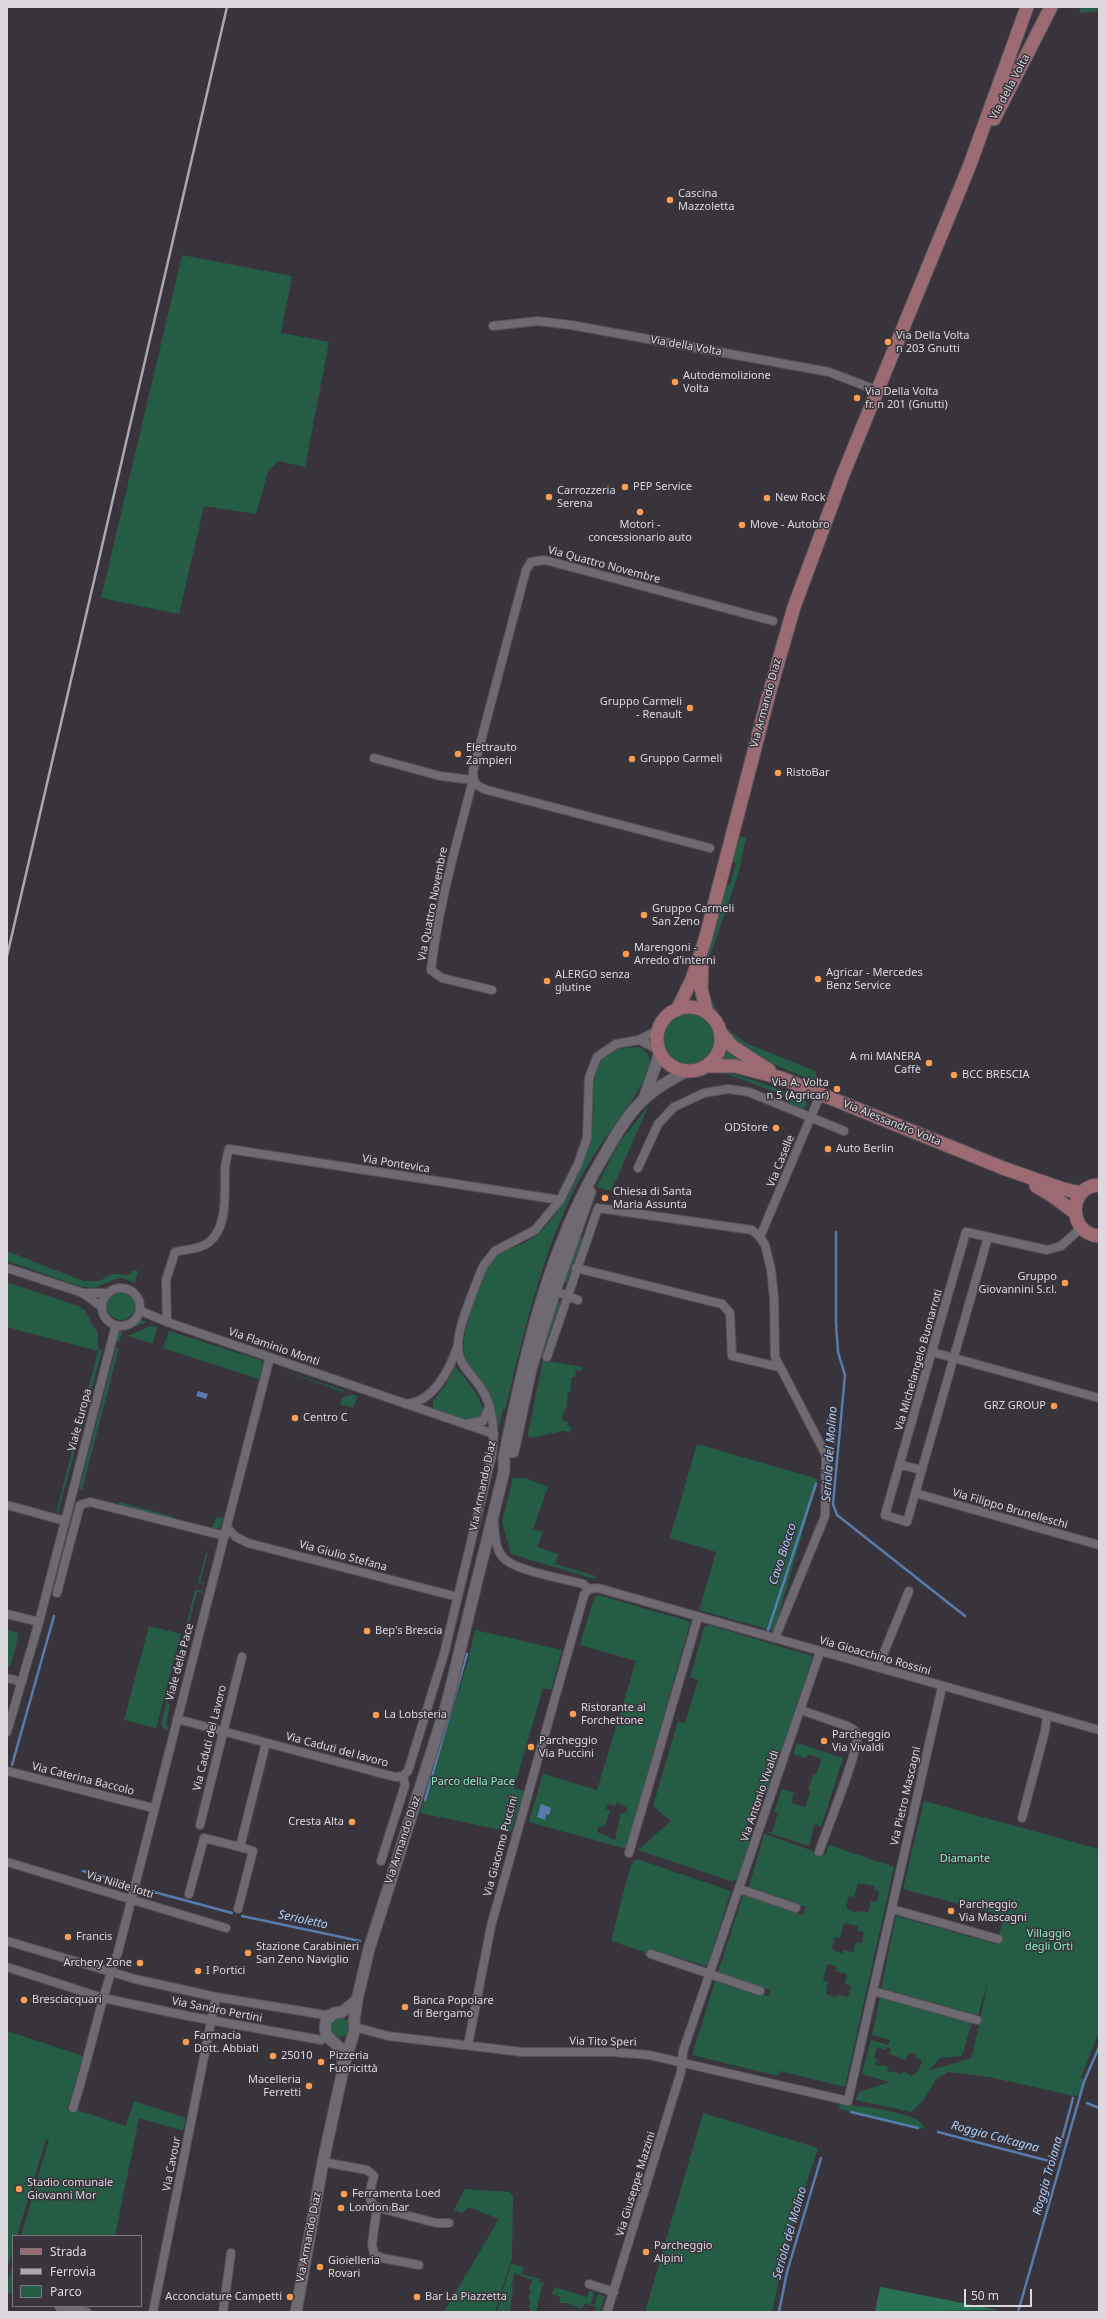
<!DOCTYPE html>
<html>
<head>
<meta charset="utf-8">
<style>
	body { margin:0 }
	#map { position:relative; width:1106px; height:2319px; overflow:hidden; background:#39343c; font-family:"Noto Sans",sans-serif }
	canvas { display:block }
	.frame { position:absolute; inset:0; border:8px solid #dcd8de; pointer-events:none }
	.legend { position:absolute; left:12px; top:2235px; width:130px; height:72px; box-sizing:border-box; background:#39343c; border:1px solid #7a767d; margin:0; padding:5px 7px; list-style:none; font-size:12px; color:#dcd8de }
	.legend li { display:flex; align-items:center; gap:8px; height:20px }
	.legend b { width:20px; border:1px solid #7a767d }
	.scale { position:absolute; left:964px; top:2289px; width:68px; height:18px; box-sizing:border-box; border:2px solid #dcd8de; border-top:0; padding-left:5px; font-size:12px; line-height:14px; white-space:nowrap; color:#dcd8de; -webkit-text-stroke:3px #39343c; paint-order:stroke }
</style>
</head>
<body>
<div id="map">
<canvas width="1106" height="2319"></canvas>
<div class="frame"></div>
<ul class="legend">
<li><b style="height:5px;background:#9b6a73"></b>Strada</li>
<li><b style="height:5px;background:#aca8af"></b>Ferrovia</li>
<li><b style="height:11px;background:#245c46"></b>Parco</li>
</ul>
<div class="scale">50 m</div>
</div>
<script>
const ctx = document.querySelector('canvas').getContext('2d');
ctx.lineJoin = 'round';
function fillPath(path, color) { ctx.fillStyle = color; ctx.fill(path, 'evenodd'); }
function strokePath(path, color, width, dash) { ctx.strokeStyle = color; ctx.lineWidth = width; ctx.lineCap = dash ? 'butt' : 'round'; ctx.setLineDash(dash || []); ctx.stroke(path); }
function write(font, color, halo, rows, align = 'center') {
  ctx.font = font + ' "Noto Sans",sans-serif'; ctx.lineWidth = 3; ctx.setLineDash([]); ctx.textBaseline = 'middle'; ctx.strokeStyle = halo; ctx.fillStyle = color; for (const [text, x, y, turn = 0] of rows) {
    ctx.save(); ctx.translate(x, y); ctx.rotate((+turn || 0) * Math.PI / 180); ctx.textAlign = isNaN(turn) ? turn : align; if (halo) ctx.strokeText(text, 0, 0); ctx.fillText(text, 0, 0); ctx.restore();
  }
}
fillPath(new Path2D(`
	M1081 7H1099V11L1079 13Z
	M182 255 292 276 281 333 329 342 305 467 278 461 268 471 256 514 204 506 179 614 101 598Z
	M740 836 746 838 737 878 708 962 709 993 721 1020 731 1032 748 1044 815 1071 817 1078 813 1081 773 1064 747 1050 726 1034 720 1019 711 1008 704 979 707 953 724 884 730 885 736 864 731 860 736 838Z
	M664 1039a25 25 0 1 1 50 0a25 25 0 1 1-50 0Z
	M639 1047C652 1053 651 1063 647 1074 631 1108 604 1136 586 1168 544 1240 525 1330 505 1410L503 1409 499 1428C496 1420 495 1409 491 1402 481 1382 460 1364 464 1340 468 1316 478 1276 495 1258 503 1250 514 1248 524 1243 551 1229 564 1201 576 1175 582 1161 590 1147 592 1132 599 1092 577 1047 639 1047Z
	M726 1048 744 1060 743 1063 721 1060Z
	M723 1072 744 1077 805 1098 807 1105 803 1110 792 1107 787 1097Z
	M649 1105 611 1191 596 1187 619 1143Z
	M580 1233 583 1240 567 1283 563 1281Z
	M7 1251 83 1281H99L113 1274 129 1275 133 1271H138L135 1283 123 1278 116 1279 94 1288 79 1286 7 1261Z
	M7 1282 78 1306 85 1310 92 1325 98 1332V1349L102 1350 58 1513H56L98 1351 7 1327Z
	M107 1306a14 14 0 1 1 28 0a14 14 0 1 1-28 0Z
	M557 1300 563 1302 545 1358 540 1357Z
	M141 1320 147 1322 123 1331 119 1342 114 1340 117 1333Z
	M151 1326 157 1327 153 1344 128 1336Z
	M169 1331 260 1360 263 1363 259 1379 163 1348Z
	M116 1347 119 1348 82 1490 79 1489Z
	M543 1360 583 1367 582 1370 576 1371 575 1377H572L570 1393 568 1392 566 1410H564L562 1420 568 1422 567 1425 571 1426 570 1433 564 1431 530 1438 528 1434Z
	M455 1366C465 1380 486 1399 483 1418L470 1421 433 1408V1401L445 1386Z
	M276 1368 343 1390V1392Z
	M352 1394 357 1396 353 1408 340 1404 342 1398Z
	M697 1444 818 1479 774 1631 699 1610 716 1552 670 1538Z
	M513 1478H526L548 1487 533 1529 543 1532 537 1547 558 1554 555 1564 596 1576 595 1579 511 1554 502 1522Z
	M119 1502 174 1517V1519L118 1504Z
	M217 1517 223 1518 221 1526 216 1529H211Z
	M206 1553H208L200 1582 206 1584 198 1583Z
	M195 1590H200L204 1593 197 1592 187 1632 185 1631Z
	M598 1595 688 1621 690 1623 626 1849 529 1822 543 1774 597 1790 636 1661 580 1645 594 1598ZM617 1802 627 1808 626 1813H621L615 1840 597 1832 598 1827 605 1826 610 1810 606 1809 607 1804 615 1806Z
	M709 1625 812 1656V1659L766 1795 759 1793 745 1835 751 1837 737 1880 731 1881 638 1850 671 1821 653 1806 678 1721 685 1723 698 1680 690 1677 704 1628Z
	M149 1626 181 1634 156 1728 124 1720Z
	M7 1630 19 1633 10 1667 7 1666Z
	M475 1630 562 1650 551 1690 543 1688 514 1788 524 1791 511 1832 420 1813 468 1661Z
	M184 1635 192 1637 191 1639 185 1637 175 1675H173Z
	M173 1677 167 1703 170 1704 166 1726 169 1727 168 1730 162 1727 161 1724Z
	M797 1743 843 1758 821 1827 814 1824 809 1846 766 1832H772L778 1813 774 1812 782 1789 794 1793 791 1803 805 1807 811 1791 808 1790 813 1775H816L822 1759 808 1754 806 1758 793 1754Z
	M924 1801 1099 1849V2031L1081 2078 1085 2079 1080 2095 1074 2096 989 2077 948 2072 936 2079 923 2101 911 2112 856 2100 859 2092 890 2082 862 2074 871 2040 888 2045 890 2040 872 2035 880 1996 972 2022 962 2056 940 2058 928 2071 971 2058 973 2052 988 1982 978 2015 881 1988 896 1916 996 1944 1005 1916 903 1889ZM877 2047 885 2050 886 2047 891 2048 889 2054 905 2060 910 2053 916 2054 915 2057 922 2060 919 2070 912 2076 903 2071 902 2074 887 2071 888 2066 875 2065 877 2059 874 2058Z
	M764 1834 825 1855 829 1845 894 1867 845 2087 780 2071 778 2076 692 2055 716 1979 768 1996 770 1990 718 1972 743 1895 803 1915 806 1907 749 1887ZM858 1883 875 1886 874 1890 879 1892 877 1902 871 1901 868 1912 860 1911 856 1913 846 1908 849 1896 854 1897ZM844 1923 858 1926 857 1931 864 1932 862 1943 856 1942 853 1952 843 1950 842 1954 832 1949 835 1937 840 1938ZM827 1964 837 1966 836 1971 847 1974 845 1984 851 1986 848 1997 837 1995 836 1998 826 1994 828 1982 823 1980Z
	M637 1859 731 1891 708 1964 706 1966 650 1949 648 1956 644 1955 645 1952 611 1941 631 1864Z
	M330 2027a10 10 0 1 1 20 0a10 10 0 1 1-20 0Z
	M7 2031 83 2056 68 2107 126 2126 134 2101 186 2118 183 2131 139 2118 115 2236H21L49 2140 46 2139 17 2236H13V2249L7 2269Z
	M840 2103C856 2107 923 2111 925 2129L839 2109Z
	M703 2113 818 2148 787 2244 772 2312H645Z
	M465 2189 510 2192 513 2196 512 2258 495 2312H444L499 2219 469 2207 462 2213 454 2210Z
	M13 2263V2294L7 2293V2284Z
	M511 2264 524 2267 522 2274 540 2279 539 2282 543 2283 536 2312H529L530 2308 528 2307 531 2300 528 2299 531 2291 529 2290 532 2280 515 2273 511 2286 513 2287 510 2311 511 2312H497Z
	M554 2287 587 2297 589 2291 594 2292 591 2304 595 2305 598 2294 605 2296 600 2312H594L596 2307 585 2303 582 2309 567 2303H559L561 2297 552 2294Z`), '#245c46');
fillPath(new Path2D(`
	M880 2287 886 2288 998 2310 875 2312Z`), '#277255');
fillPath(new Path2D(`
	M198 1391 208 1394 206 1399 196 1396Z
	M541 1804 551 1808 549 1815 546 1814 545 1820 537 1817Z`), '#577cad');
strokePath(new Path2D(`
	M836 1232V1324L838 1352 845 1375 833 1504 837 1515 965 1616
	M768 1630 816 1484
	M12 1765 54 1616
	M425 1800 467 1654
	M83 1871 123 1882
	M143 1889 232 1913
	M242 1916 360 1941
	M1087 2103 1099 2108
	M851 2112 918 2128
	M938 2132 1049 2161 1057 2158 1073 2098
	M779 2312 787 2272 821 2158
	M1018 2312 1084 2082 1099 2047`), '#577cad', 2.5);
const street = new Path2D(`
	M493 326 538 321 571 325 829 372 876 390
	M374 758 440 776 473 780C457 842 438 906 431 970L442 978 492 990
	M710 848 487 790C476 786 473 783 473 771L526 570 531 562 545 560 773 621
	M639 1040 659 1050
	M638 1168 658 1124 674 1107 704 1093 728 1089 749 1092 844 1131
	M760 1237 821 1093
	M988 1237 907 1522 885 1515 966 1232 1047 1250 1061 1246 1081 1228
	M7 1268 83 1293H107
	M576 1268 722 1304 730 1313 732 1356 779 1367
	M102 1307a19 19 0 1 1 38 0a19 19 0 1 1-38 0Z
	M555 1291 578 1300
	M84 1294 102 1307
	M141 1311 167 1322 494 1434
	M167 1322 166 1280 175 1252C186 1249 198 1250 208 1243 229 1227 224 1193 225 1170 225 1163 227 1156 229 1149L560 1200
	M932 1352 1099 1398
	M547 1357 598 1208 752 1230 760 1237 765 1245 771 1269 774 1298 775 1357 826 1455 825 1516 775 1638
	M406 1404C433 1402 449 1371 457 1348
	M466 1424 483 1421 489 1407
	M901 1465 922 1470
	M915 1493 1099 1545
	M7 1505 65 1521
	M494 1523C495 1535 495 1552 506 1560 519 1571 564 1579 583 1584L589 1589
	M227 1528 236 1537 248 1543 458 1597
	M589 1589 598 1588 1099 1730
	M57 1593 80 1505 90 1502 225 1536
	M7 1614 39 1622
	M878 1667 909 1591
	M7 1678 22 1682
	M801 1710 847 1726C851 1728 855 1729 857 1734 861 1746 825 1834 819 1852
	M177 1719 395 1777 403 1776
	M7 1732 39 1622 116 1325
	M7 1771 153 1808
	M403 1776 408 1771 444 1654 492 1455C495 1432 494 1408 481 1388 471 1373 458 1365 458 1346 458 1326 472 1296 479 1276L484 1265 495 1251 535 1230 560 1200 578 1164 587 1138 589 1078 597 1057 616 1044 639 1040 658 1030
	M1022 1818 1045 1731 1047 1716
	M200 1825 242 1657
	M629 1853 698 1617
	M381 1861 405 1785 403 1776
	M7 1862 226 1928
	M740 1889 796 1908
	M189 1894 204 1838 240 1847 266 1743
	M238 1909 253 1851 240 1847
	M892 1909 998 1939
	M7 1941 135 1979 216 1997 325 2015 334 2013
	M651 1954 760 1991
	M7 1967 103 1998 188 2016 321 2040 327 2036
	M873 1991 977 2020
	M355 2027 388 2036 522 2052H612L649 2055 848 2101 942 1687
	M468 2045 491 1926 584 1595 589 1589
	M73 2108C90 2056 99 2003 118 1952L270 1357
	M323 2162 367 2170 374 2176C371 2187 366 2199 375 2207L436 2223H449
	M377 2207 372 2244 374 2254 382 2258 419 2265
	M589 2284 614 2292
	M59 2307 87 2312
	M153 2312 216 1997
	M223 2312 231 2253
	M607 2312 681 2072 683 2051 820 1652`);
const secondary = new Path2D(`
	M645 1096 660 1053
	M513 1452 531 1369 555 1291 590 1192
	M343 2063 341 2049 327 2036 325 2029 326 2021 334 2013 342 2012 357 2000
	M296 2312 323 2162 344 2065 355 2029 354 2021 357 2000 369 1949 447 1703 504 1471V1457C525 1353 548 1250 602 1159 614 1138 627 1115 644 1099 657 1087 672 1079 687 1071`);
const primary = new Path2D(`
	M994 119 1051 7
	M702 961 701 988 707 1013
	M657 1039a32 32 0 1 1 64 0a32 32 0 1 1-64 0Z
	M677 1010 692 979 705 940 769 694 794 607 844 472 969 167 1027 7
	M720 1032 733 1047 769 1070
	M707 1066H735L781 1078 1003 1168 1063 1189 1081 1193
	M1099 1185C1067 1186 1068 1234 1099 1236
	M1036 1186 1054 1197 1074 1212`);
strokePath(street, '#555057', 10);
strokePath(secondary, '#555057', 13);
strokePath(primary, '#555057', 15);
strokePath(street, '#6f6972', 8);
strokePath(secondary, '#6f6972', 11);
strokePath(primary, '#9b6a73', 13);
strokePath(new Path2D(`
	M7 956 227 7`), '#aca8af', 2.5);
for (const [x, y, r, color] of [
	[670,200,4,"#fb9e50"],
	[888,342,4,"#fb9e50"],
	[675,382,4,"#fb9e50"],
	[857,398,4,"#fb9e50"],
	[625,487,4,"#fb9e50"],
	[549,497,4,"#fb9e50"],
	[767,498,4,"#fb9e50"],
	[640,512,4,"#fb9e50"],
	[742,525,4,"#fb9e50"],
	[690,708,4,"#fb9e50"],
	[458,754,4,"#fb9e50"],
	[632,759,4,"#fb9e50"],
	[778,773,4,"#fb9e50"],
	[644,915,4,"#fb9e50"],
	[626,954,4,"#fb9e50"],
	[818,979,4,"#fb9e50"],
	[547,981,4,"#fb9e50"],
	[929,1063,4,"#fb9e50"],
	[954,1075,4,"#fb9e50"],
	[837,1089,4,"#fb9e50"],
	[776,1128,4,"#fb9e50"],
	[828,1149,4,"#fb9e50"],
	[605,1198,4,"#fb9e50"],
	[1065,1283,4,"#fb9e50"],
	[1054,1406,4,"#fb9e50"],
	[295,1418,4,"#fb9e50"],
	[367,1631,4,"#fb9e50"],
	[573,1714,4,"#fb9e50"],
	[376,1715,4,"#fb9e50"],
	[824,1741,4,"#fb9e50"],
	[531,1747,4,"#fb9e50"],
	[352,1822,4,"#fb9e50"],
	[951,1911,4,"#fb9e50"],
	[68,1937,4,"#fb9e50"],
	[248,1953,4,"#fb9e50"],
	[140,1963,4,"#fb9e50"],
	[198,1971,4,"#fb9e50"],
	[24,2000,4,"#fb9e50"],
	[405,2007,4,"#fb9e50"],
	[186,2042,4,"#fb9e50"],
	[273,2056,4,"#fb9e50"],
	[321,2062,4,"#fb9e50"],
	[309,2086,4,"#fb9e50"],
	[19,2189,4,"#fb9e50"],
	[344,2194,4,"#fb9e50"],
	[341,2208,4,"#fb9e50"],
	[646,2252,4,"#fb9e50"],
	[320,2267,4,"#fb9e50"],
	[290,2297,4,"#fb9e50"],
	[417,2297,4,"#fb9e50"]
]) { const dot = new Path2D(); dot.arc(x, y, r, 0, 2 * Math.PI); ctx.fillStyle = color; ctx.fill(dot); strokePath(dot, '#39343c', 1.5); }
write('11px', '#dcd8de', '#39343c', [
	["Via della Volta",1010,87,-62],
	["Via della Volta",686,346,10],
	["Via Quattro Novembre",604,565,15],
	["Via Armando Diaz",766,703,-75],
	["Via Quattro Novembre",433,904,-79],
	["Via Alessandro Volta",892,1123,22],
	["Via Caselle",781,1161,-68],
	["Via Pontevica",396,1164,9],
	["Via Flaminio Monti",274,1347,19],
	["Via Michelangelo Buonarroti",919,1360,-74],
	["Viale Europa",80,1420,-75],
	["Via Armando Diaz",483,1486,-78],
	["Via Filippo Brunelleschi",1010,1509,16],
	["Via Giulio Stefana",343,1556,15],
	["Via Gioacchino Rossini",875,1656,16],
	["Viale della Pace",180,1662,-75],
	["Via Caduti del Lavoro",210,1738,-76],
	["Via Caduti del lavoro",337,1750,15],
	["Via Caterina Baccolo",83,1779,14],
	["Via Antonio Vivaldi",760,1796,-71],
	["Via Pietro Mascagni",906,1796,-77],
	["Via Armando Diaz",403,1840,-72],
	["Via Giacomo Puccini",501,1846,-75],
	["Via Nilde Iotti",120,1885,17],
	["Via Sandro Pertini",217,2010,11],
	["Via Tito Speri",603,2042,1],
	["Via Cavour",172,2164,-79],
	["Via Giuseppe Mazzini",636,2184,-73],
	["Via Armando Diaz",309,2237,-79]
]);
write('11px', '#dcd8de', '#39343c', [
	["Cascina",678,194],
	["Mazzoletta",678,207],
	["Via Della Volta",896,336],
	["n 203 Gnutti",896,349],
	["Autodemolizione",683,376],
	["Volta",683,389],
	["Via Della Volta",865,392],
	["fr. n 201 (Gnutti)",865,405],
	["PEP Service",633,487],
	["Carrozzeria",557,491],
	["Serena",557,504],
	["New Rock",775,498],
	["Motori -",640,525,"center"],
	["concessionario auto",640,538,"center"],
	["Move - Autobro",750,525],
	["Gruppo Carmeli",682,702,"right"],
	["- Renault",682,715,"right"],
	["Elettrauto",466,748],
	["Zampieri",466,761],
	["Gruppo Carmeli",640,759],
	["RistoBar",786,773],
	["Gruppo Carmeli",652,909],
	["San Zeno",652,922],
	["Marengoni -",634,948],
	["Arredo d'interni",634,961],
	["Agricar - Mercedes",826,973],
	["Benz Service",826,986],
	["ALERGO senza",555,975],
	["glutine",555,988],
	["A mi MANERA",921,1057,"right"],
	["Caffè",921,1070,"right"],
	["BCC BRESCIA",962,1075],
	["Via A. Volta",829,1083,"right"],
	["n 5 (Agricar)",829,1096,"right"],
	["ODStore",768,1128,"right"],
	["Auto Berlin",836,1149],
	["Chiesa di Santa",613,1192],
	["Maria Assunta",613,1205],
	["Gruppo",1057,1277,"right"],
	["Giovannini S.r.l.",1057,1290,"right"],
	["GRZ GROUP",1046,1406,"right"],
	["Centro C",303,1418],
	["Bep's Brescia",375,1631],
	["Ristorante al",581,1708],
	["Forchettone",581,1721],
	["La Lobsteria",384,1715],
	["Parcheggio",832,1735],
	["Via Vivaldi",832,1748],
	["Parcheggio",539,1741],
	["Via Puccini",539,1754],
	["Cresta Alta",344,1822,"right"],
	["Parcheggio",959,1905],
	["Via Mascagni",959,1918],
	["Francis",76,1937],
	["Stazione Carabinieri",256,1947],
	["San Zeno Naviglio",256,1960],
	["Archery Zone",132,1963,"right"],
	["I Portici",206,1971],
	["Bresciacquari",32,2000],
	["Banca Popolare",413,2001],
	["di Bergamo",413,2014],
	["Farmacia",194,2036],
	["Dott. Abbiati",194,2049],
	["25010",281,2056],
	["Pizzeria",329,2056],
	["Fuoricittà",329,2069],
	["Macelleria",301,2080,"right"],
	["Ferretti",301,2093,"right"],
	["Stadio comunale",27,2183],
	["Giovanni Mor",27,2196],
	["Ferramenta Loed",352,2194],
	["London Bar",349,2208],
	["Parcheggio",654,2246],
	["Alpini",654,2259],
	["Gioielleria",328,2261],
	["Rovari",328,2274],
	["Acconciature Campetti",282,2297,"right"],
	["Bar La Piazzetta",425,2297]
], 'left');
write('11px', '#87f0c3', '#39343c', [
	["Parco della Pace",473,1782],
	["Diamante",965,1859],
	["Villaggio",1049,1934],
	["degli Orti",1049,1947]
]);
write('italic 12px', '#adcef9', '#39343c', [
	["Seriola del Molino",830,1454,-86],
	["Cavo Biocco",783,1554,-72],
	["Serioletto",303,1920,12],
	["Roggia Calcagna",995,2137,15],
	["Roggia Troiana",1048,2176,-74],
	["Seriola del Molino",790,2233,-74]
]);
</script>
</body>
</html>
